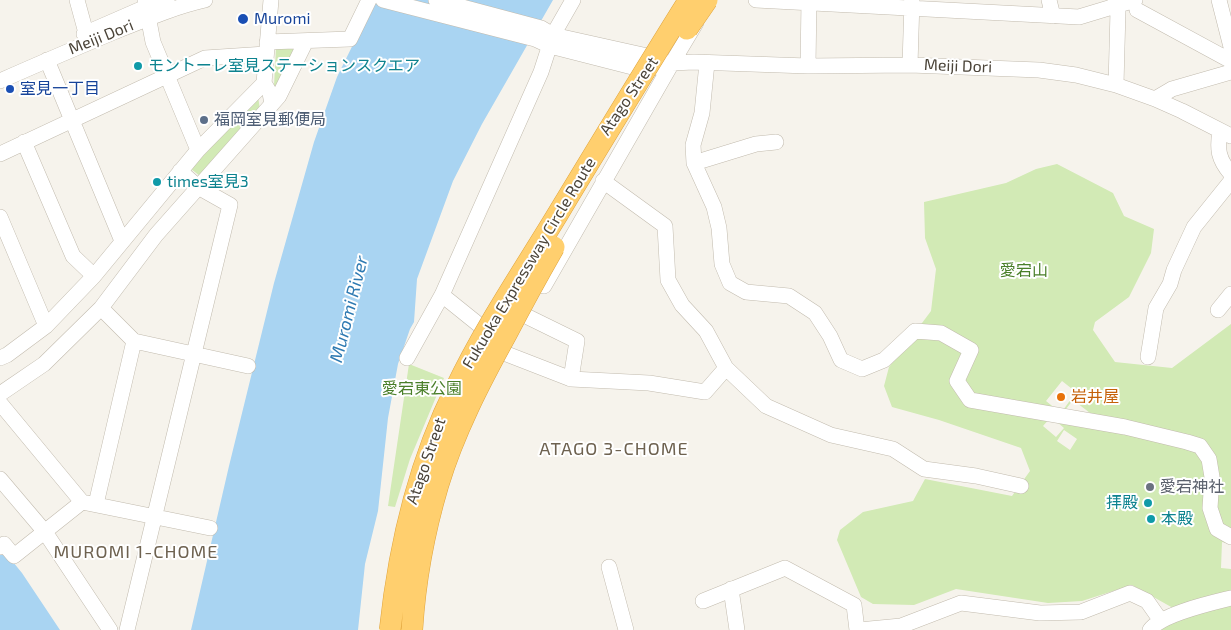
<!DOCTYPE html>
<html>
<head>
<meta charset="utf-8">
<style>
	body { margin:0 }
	canvas { display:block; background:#f6f3ec }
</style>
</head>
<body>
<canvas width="1231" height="630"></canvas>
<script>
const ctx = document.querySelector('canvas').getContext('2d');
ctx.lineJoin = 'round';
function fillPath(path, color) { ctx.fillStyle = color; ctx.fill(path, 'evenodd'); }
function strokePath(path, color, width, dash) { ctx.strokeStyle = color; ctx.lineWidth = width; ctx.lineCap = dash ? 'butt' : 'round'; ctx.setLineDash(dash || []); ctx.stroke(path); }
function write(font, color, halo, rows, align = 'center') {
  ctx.font = font + ' "Exo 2","Noto Sans JP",sans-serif'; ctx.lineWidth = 4; ctx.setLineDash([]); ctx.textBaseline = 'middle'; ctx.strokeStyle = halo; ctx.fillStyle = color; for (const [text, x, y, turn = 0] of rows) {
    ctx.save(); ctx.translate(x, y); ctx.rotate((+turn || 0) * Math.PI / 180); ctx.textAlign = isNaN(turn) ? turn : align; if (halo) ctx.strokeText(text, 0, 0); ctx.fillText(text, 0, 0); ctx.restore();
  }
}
fillPath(new Path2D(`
	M276 48H297L281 89 274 86Z
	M258 96 260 110 200 176 191 169Z
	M1057 164 1113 193 1124 216 1154 229 1151 253 1129 297 1095 322 1093 330 1115 362 1172 368 1231 324V544L1222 542 1221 568 1231 569V630H1152L1173 608 1132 585 1082 601 1048 603 956 589 914 605 873 604 861 597 837 540 840 530 863 512 913 501 925 479 1012 496 1030 471 1021 448 939 420 892 407 884 386 889 367 931 311 936 269 925 238 924 202 1006 183 1036 169ZM1062 381 1076 392 1061 413 1046 401ZM1073 400 1094 416 1086 424 1066 409ZM1051 417 1064 428 1056 437 1043 426ZM1064 430 1077 439 1070 450 1057 441Z
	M409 364 444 378 410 459 395 507 388 506Z`), '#d2eab5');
fillPath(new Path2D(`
	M375 0H553L482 124 453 181 417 279 414 322 410 329 398 364 388 418 378 511 365 564 358 630H191L229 466 274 283 314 142 337 77Z
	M0 546 22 573 60 630H0Z`), '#a9d4f2');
const minor = new Path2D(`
	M77 0 86 33
	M383 0 535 39 550 46 644 70 672 63 694 62 808 66 910 65 1039 70 1076 75 1116 85 1155 99 1182 111 1231 136
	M436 0 541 28 553 35 661 59
	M756 0 1079 17 1135 0
	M1049 0 1053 16
	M1115 0 1118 10 1116 85
	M1219 0 1231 47
	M1137 10 1231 61
	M84 34 146 7 167 0
	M267 42 350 39 369 0
	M47 60 122 241
	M707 63 702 113 693 145 694 163 714 207 719 228 722 264 730 283 746 292 789 296 815 313 830 336 841 360 862 369 884 360 915 331 941 333 971 350 957 381 970 400 1125 427 1187 442 1200 446 1209 459 1212 477 1210 508 1217 529 1231 537
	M910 65 912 0
	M808 66 809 0
	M0 81C38 64 76 48 114 32 144 20 174 7 205 0
	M1155 99 1172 89 1231 72
	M272 104 279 96 306 41
	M1220 131C1217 149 1218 159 1231 174
	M24 142 73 256 94 276
	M198 150 264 83 271 0
	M0 154 205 58 266 54
	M694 163 756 144 776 142
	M603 181 665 226 668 280 682 305 706 331 726 368 766 406 831 435 893 449 924 469 976 476 1021 486
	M0 217 46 326
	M544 286 672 63 696 23
	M442 295 483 328
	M101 308 134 341
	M1218 310 1231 294
	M526 316 577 341 571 379
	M504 353 571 379 649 383 705 392 726 368
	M1148 357 1156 308 1170 284 1174 270 1194 227 1231 181
	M0 358 7 355 46 326 94 276 198 150 153 42 145 0
	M407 358 442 295 541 72 553 35 573 0
	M0 394 44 364 101 308 156 235 272 104 270 93 264 83
	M0 403 82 502 210 528
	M0 479 45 532 110 630
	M96 504 134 341 248 366
	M0 547 4 544 14 556 82 502
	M609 567 626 630
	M731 589 737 630
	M703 601 785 568 854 605 857 630
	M127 630 230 205 198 187 180 171
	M859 630 901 626 961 603 1040 613 1081 612 1130 593 1147 601 1161 621
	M1150 630C1161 614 1211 603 1231 598`);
const highway = new Path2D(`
	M401 595V630`);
strokePath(minor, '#c2bbae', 16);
strokePath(highway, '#e0a43c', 22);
strokePath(minor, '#fff', 15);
strokePath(highway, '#ffcf6e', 21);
const highwayBridge = new Path2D(`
	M687 29 707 0
	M390 630C399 545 418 464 456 388 485 327 524 270 559 212 602 141 645 70 689 0
	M412 630C415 581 424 532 438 485 454 432 480 382 507 333 522 304 538 275 554 247`);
strokePath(highwayBridge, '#e0a43c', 22, []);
strokePath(highwayBridge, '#ffcf6e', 21);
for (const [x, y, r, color] of [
	[243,19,6,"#1a4fb4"],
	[138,66,5,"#0f9aa8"],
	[10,89,5,"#1a4fb4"],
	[204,120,5,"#5c6f8a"],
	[157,182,5,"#0f9aa8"],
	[1061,397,5,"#e8710a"],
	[1150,487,5,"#6b7280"],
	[1148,503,5,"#0f9aa8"],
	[1151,519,5,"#0f9aa8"]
]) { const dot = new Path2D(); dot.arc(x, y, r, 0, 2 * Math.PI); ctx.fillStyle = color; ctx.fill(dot); strokePath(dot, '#fff', 2); }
write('16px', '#164399', '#fff', [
	["Muromi",254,19],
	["室見一丁目",20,89]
], 'left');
write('16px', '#4b4439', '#fff', [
	["Meiji Dori",101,37,-22],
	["Meiji Dori",958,66,2],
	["Atago Street",629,96,-56],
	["Fukuoka Expressway Circle Route",529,263,-59],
	["Atago Street",426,461,-71]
]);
write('16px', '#0d838f', '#fff', [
	["モントーレ室見ステーションスクエア",148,66],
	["times室見3",167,182],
	["拝殿",1138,503,"right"],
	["本殿",1161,519]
], 'left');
write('16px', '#4e5e75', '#fff', [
	["福岡室見郵便局",214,120]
], 'left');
write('16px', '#4a7f2a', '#fff', [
	["愛宕山",1024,271],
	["愛宕東公園",422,389]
]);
write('16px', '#c56008', '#fff', [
	["岩井屋",1071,397]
], 'left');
write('16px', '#5b616d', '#fff', [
	["愛宕神社",1160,487]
], 'left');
write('italic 18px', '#2e7ab2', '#fff', [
	["Muromi River",349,309,-76]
]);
ctx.letterSpacing = '1px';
write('18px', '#6e6250', '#fff', [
	["ATAGO 3-CHOME",614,449],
	["MUROMI 1-CHOME",136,552]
]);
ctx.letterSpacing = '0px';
</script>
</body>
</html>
